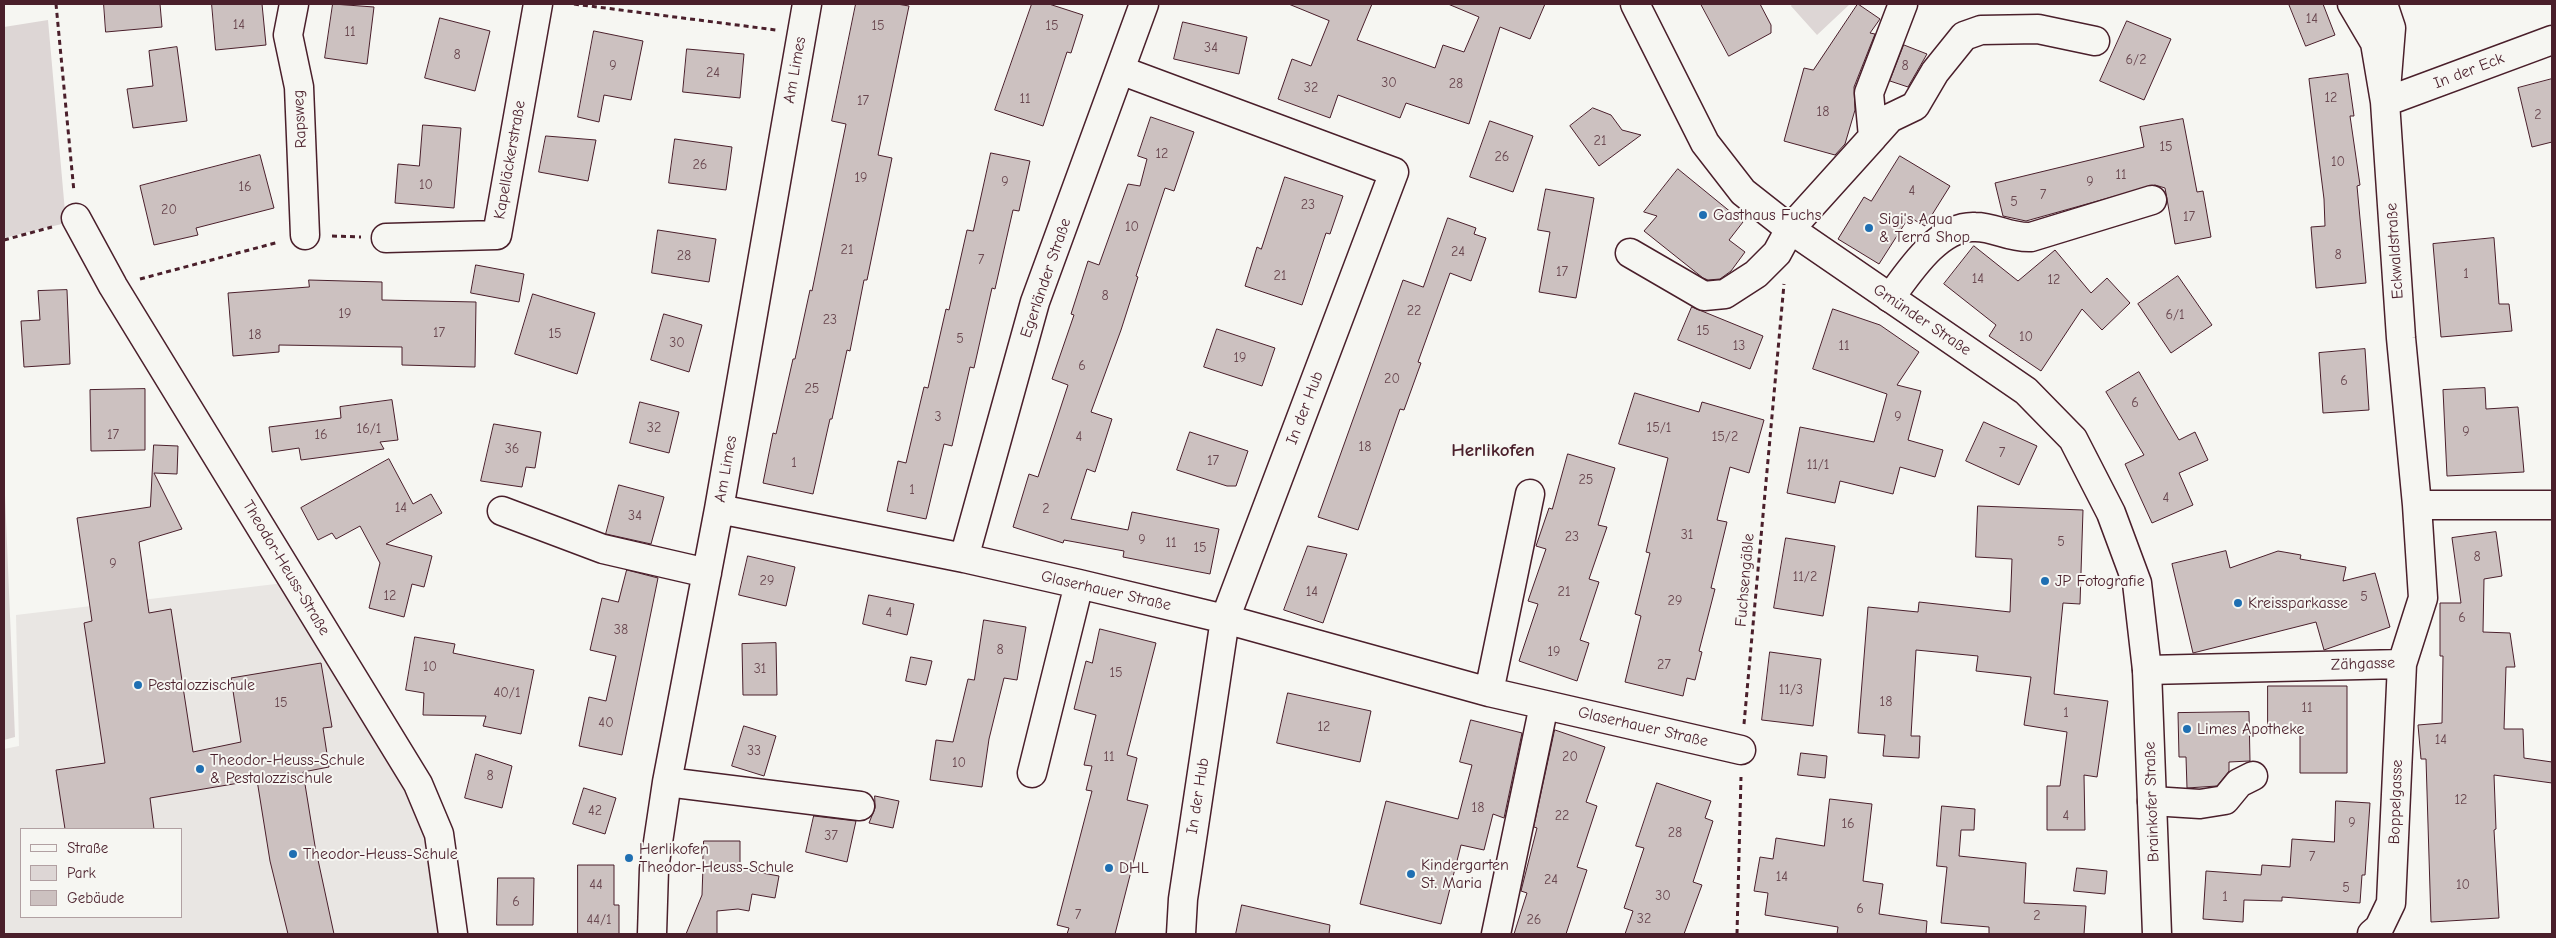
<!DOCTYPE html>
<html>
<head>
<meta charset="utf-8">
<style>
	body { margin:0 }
	#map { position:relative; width:2556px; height:938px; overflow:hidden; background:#f6f6f2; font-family:"Comic Neue",sans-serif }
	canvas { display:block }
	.frame { position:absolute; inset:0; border:5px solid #4a1f2b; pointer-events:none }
	.legend { position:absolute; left:20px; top:828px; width:162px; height:90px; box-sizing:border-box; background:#f6f6f2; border:1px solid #b1a0a2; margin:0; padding:6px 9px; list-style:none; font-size:15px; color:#4a1f2b }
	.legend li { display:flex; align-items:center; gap:10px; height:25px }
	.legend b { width:25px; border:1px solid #b1a0a2 }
</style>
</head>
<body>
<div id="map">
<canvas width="2556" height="938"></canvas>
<div class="frame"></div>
<ul class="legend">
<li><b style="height:6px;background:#f6f6f2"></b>Straße</li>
<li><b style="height:14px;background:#ddd6d5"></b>Park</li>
<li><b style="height:14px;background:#ccc1c0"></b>Gebäude</li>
</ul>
</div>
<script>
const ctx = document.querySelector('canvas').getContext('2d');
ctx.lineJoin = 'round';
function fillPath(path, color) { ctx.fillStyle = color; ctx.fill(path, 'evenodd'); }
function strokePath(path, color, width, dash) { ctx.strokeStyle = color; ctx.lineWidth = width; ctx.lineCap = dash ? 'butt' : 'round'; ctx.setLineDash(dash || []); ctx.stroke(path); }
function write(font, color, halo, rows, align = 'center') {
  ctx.font = font + ' "Comic Neue",sans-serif'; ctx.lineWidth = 4; ctx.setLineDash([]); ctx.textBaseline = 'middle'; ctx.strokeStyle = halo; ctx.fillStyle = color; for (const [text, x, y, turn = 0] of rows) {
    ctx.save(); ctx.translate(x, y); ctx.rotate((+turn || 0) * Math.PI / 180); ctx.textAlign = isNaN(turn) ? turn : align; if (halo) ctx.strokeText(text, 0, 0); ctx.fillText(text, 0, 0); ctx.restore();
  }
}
fillPath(new Path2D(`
	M284 583 408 788 429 840 442 934H4V749L19 746 16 615ZM21 829H181V917H21Z`), '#e9e6e3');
fillPath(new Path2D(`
	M1792 4H1850L1817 35 1791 6Z
	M48 20 66 223 4 238V27Z
	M4 471 15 737 4 740Z`), '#ddd6d5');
const building = new Path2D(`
	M104 4H160L162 27 106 32Z
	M212 4H262L266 45 216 50Z
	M333 4 374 7 367 64 325 58Z
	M856 4H897L909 6 878 155 892 158 867 280H864L850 351 847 350 832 419H830L813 494 763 483 773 433 776 434 793 359H795L810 290 812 291 846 124 832 121Z
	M1032 4H1049L1083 15 1071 53 1067 52 1043 126 995 110Z
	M1289 4H1372L1357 40 1435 68 1443 45 1464 52 1479 17 1448 4H1545L1530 39 1500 27 1469 124 1406 103 1400 118 1338 95 1330 118 1278 99 1292 59 1311 66 1329 21Z
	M1701 4H1760L1771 25V33L1729 56Z
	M1858 4 1880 19 1870 33 1875 34 1854 87 1855 110 1845 144 1835 155 1784 141 1804 68 1813 70Z
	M2289 4H2323L2335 35 2306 46Z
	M440 18 490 31 475 91 425 78Z
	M2127 21 2171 39 2144 100 2100 81Z
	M1183 22 1247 37 1239 74 1174 59Z
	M594 31 643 41 631 100 604 95 599 122 578 117Z
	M1904 45 1927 54 1908 87 1890 81Z
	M177 47 187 121 133 128 127 89 153 86 149 51Z
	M687 49 744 54 740 98 683 92Z
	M2348 74 2354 116H2350L2360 185 2357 186 2366 283 2316 288 2311 227 2325 226 2324 199 2309 79Z
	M2552 79V142L2532 147 2518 88Z
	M1593 108 1611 115 1622 130 1641 135 1599 166 1570 126Z
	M1151 117 1194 132 1174 191 1165 188 1136 276 1138 277 1121 330 1091 412 1112 419 1095 472 1087 469 1071 519 1128 530 1132 512 1219 529 1210 574 1123 557 1124 551 1064 540 1063 543 1013 527 1029 474 1038 477 1068 385 1052 379 1074 315 1071 314 1088 261 1099 265 1128 184 1140 186 1147 159 1138 156Z
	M2183 119 2197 192 2203 191 2211 237 2175 244 2165 188 2155 185 2026 221 2003 216 1995 183 2144 147 2140 127Z
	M1490 121 1533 136 1513 192 1470 177Z
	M423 125 461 128 454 208 395 203 398 164 419 166Z
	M546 136 596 140 588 181 539 172Z
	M675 139 732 147 726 190 669 183Z
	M991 153 1030 161 1019 211 1013 210 995 289 992 288 974 368 970 367 952 446 944 444 926 519 887 511 898 461 906 463 924 387 928 388 946 309 949 310 967 230 973 231Z
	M260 155 274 208 196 228 198 235 154 245 140 186Z
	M1900 156 1950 186 1925 226 1909 217 1879 264 1838 239 1864 197 1871 201Z
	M1678 169 1743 222 1729 240 1745 252 1731 271 1720 279 1708 280 1703 278 1644 231 1657 216 1644 212Z
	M1285 177 1343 196 1330 234 1326 233 1302 305 1245 286 1257 247 1261 249Z
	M1546 189 1594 198 1576 298 1539 292 1550 232 1538 230Z
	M1448 218 1476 228 1474 234 1486 238 1471 281 1450 273 1418 362 1421 363 1404 410 1400 409 1358 530 1318 517 1403 280 1423 287Z
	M658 230 716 239 709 282 652 273Z
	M2494 238 2499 304H2509L2512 331 2441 337 2433 244Z
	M1974 246 2018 281 2055 250 2091 293 2107 278 2130 303 2102 330 2082 309 2041 371 1989 336 1996 325 1944 284Z
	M476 265 524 274 519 302 471 293Z
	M2178 276 2212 325 2171 353 2138 304Z
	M309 280 382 282V300L476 302 475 367 402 365V347L279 345V352L233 356 228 293 309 287Z
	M67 290 70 364 24 367 21 321 40 320 38 291Z
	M533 294 595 313 577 374 515 354Z
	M1692 307 1763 336 1750 369 1678 340Z
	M1833 309 1880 325 1919 352 1897 385 1921 391 1908 440 1943 450 1935 477 1900 467 1893 494 1840 481 1835 503 1787 493 1800 427 1874 442 1887 394 1813 369Z
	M664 314 702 325 689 372 651 360Z
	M1217 329 1275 348 1262 386 1204 367Z
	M2365 349 2369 410 2323 413 2319 353Z
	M2139 372 2179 440 2195 432 2208 460 2179 473 2193 505 2152 523 2125 464 2144 455 2106 392Z
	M2485 388 2486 409 2518 407 2524 472 2447 476 2443 390Z
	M145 389V450L91 451 90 390Z
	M1635 393 1699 412 1702 402 1764 420 1749 473 1730 467 1717 520 1727 522 1711 588 1715 589 1699 651 1702 652 1695 680 1687 678 1683 696 1625 682 1641 616 1635 614 1650 553 1646 552 1668 458 1619 444Z
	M392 400 398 440 380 442 384 449 301 460 299 448 272 452 269 427 341 418 340 407Z
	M640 402 679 412 669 453 630 443Z
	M1984 422 2037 446 2019 485 1966 461Z
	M494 424 541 432 535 468 526 467 522 487 481 481Z
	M1190 432 1248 451 1236 486H1227L1177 470Z
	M154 445 178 446 177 474 154 473 182 529 139 542 149 613 171 609 193 752 241 742 231 678 321 663 332 727 323 728 329 767 303 772 315 846 334 934H288L270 861 257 780 150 798 154 829H65L56 770 105 763 84 623 92 621 77 518 150 507Z
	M1568 454 1615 468 1598 525 1607 527 1589 579 1599 582 1580 640 1589 643 1577 681 1519 661 1538 604 1528 601 1546 549 1536 546 1549 508 1552 509Z
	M389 459 413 504 431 494 442 513 386 544 432 556 424 587 412 584 404 617 369 608 380 563 360 526 336 539 332 533 318 540 301 508Z
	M619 485 664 497 651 544 606 534Z
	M1978 506 2083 510 2080 604 2063 603 2054 694 2108 701 2097 777 2084 775 2085 830H2047V786H2060L2067 732 2024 725 2031 677 1976 671 1978 656 1916 650 1911 736H1920L1919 758 1883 756 1885 735 1858 733 1868 607 1918 612 1919 602 2010 612 2012 559 1976 557Z
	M2496 532 2502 576 2484 579 2483 632 2510 633 2515 667H2506L2504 729H2523L2524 758 2552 762V783L2494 775 2496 829 2494 830 2499 918 2431 922 2426 759H2421L2418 725 2442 723 2443 656H2440V603H2461L2452 538Z
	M1786 538 1835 546 1823 616 1774 608Z
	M1308 546 1347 554 1323 623 1284 610Z
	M2226 551 2230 568 2278 551 2301 555 2300 559 2346 567 2343 581 2375 573 2390 627 2324 650 2316 622 2193 653 2172 564Z
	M748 556 795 567 786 606 739 595Z
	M627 570 658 578 622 755 579 746 589 697 606 701 616 656 590 650 602 598 618 602Z
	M869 595 914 604 907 635 863 624Z
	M984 620 1026 627 1017 680 1004 678 989 739 982 787 930 780 936 740 953 742 968 679 974 680Z
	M1100 629 1156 643 1127 755 1137 758 1127 800 1148 805 1115 934H1067L1069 928 1057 925 1092 791 1086 790 1092 766 1084 765 1096 715 1074 709 1086 661 1092 663Z
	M415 637 455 644 453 653 534 670 521 734 483 726 486 716 423 715 424 693 406 690Z
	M776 643 777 695H743L742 644Z
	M1770 652 1821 659 1813 726 1762 720Z
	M911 657 932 661 926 685 906 681Z
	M2268 686H2347V773H2300V731H2268Z
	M1288 693 1371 711 1360 762 1277 743Z
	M2249 712 2250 761 2229 762V771L2217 786 2187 788 2186 757H2179L2178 713Z
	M1471 720 1522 733 1504 818 1493 814 1484 850 1461 845 1441 924 1360 904 1386 801 1458 819 1472 765 1460 762Z
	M744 726 776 736 764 776 732 766Z
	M1555 730 1605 747 1586 802 1597 806 1577 867 1587 870 1566 934H1514L1527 893 1521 891 1537 828 1534 827Z
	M1801 753 1827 756 1825 778 1798 775Z
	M476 754 512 766 502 808 465 798Z
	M1657 783 1711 801 1705 818 1713 821 1693 882 1702 885 1684 934H1625L1633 911 1624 908 1644 848 1636 846Z
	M584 788 616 798 605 834 573 824Z
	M875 796 899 801 893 828 869 823 875 808Z
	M1830 799 1872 804 1863 881 1883 884 1879 914 1927 921 1926 934H1837L1838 927 1765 915 1768 893 1754 891 1760 857 1773 859 1776 838 1824 846Z
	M2336 801 2370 803 2365 875H2362L2360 903 2282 897V901L2244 900 2243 922 2203 919 2206 871 2261 875 2262 865 2290 867 2292 839 2334 842Z
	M1942 806 1975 809 1974 830H1961L1959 856 2026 863 2024 903 2086 906 2084 934H1989V927L1941 923 1947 867 1937 866Z
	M814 816 856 821 847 862 806 852Z
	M704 841H740V869L779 876 775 898 752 894 749 911 738 909 717 911V934H686L702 895 703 866H705L703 865Z
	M578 865H614V905H619V934H578Z
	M2077 868 2107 871 2105 894 2074 891Z
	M498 878H534L533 925H497Z
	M1242 905 1330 925 1329 934H1236Z`);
fillPath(building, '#ccc1c0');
strokePath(building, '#4a1f2b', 1);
const minor = new Path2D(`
	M294 4 288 35 299 87 305 235
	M2352 4 2375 43 2385 102 2401 338 2417 505 2423 598 2402 664 2391 903 2379 928 2372 934
	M2383 4 2391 28 2385 102 2552 40
	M1120 70 1394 172 1225 619 1183 899 1181 934
	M1873 137 1890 118 1915 106 1935 72 1964 36 1981 30 2038 29 2095 41
	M76 218 113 286 418 784 439 834 453 934
	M386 238 497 235 538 4
	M1630 253 1704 296 1725 294 1756 274 1777 253 1790 229 1873 137 1869 93 1903 4
	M1890 298C1909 272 1939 225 1975 227 1996 227 2008 238 2031 237L2152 200
	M2417 505H2552
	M719 509 964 558 1079 584 1225 619 1489 692 1741 750
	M502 511 603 549 707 573
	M964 558 1035 302 1144 4
	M2147 670 2402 664
	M1489 692 1530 494
	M1032 773 1079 584
	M667 782 860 806
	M2152 801 2200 804 2225 800 2239 783 2253 776
	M652 934 654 869 667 782 719 509 807 4
	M1496 934 1544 705`);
const major = new Path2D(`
	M1635 4 1705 143 1743 192 1790 229 2026 391 2073 439 2111 513 2137 583 2147 670 2157 934`);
strokePath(minor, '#4a1f2b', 31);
strokePath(major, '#4a1f2b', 31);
strokePath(new Path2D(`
	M56 4 74 192
	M574 4 776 30
	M332 236 361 237
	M4 240 52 227
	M140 279 279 242
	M1744 724 1784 284
	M1737 934 1741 777`), '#4a1f2b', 3, [5, 4]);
strokePath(minor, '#f6f6f2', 28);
strokePath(major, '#f6f6f2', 28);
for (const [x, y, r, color] of [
	[1703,215,5,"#1f6fb2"],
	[1869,228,5,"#1f6fb2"],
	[2045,581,5,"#1f6fb2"],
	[2238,603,5,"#1f6fb2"],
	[138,685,5,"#1f6fb2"],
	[2187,729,5,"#1f6fb2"],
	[200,769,5,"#1f6fb2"],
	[293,854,5,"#1f6fb2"],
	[629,858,5,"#1f6fb2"],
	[1109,868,5,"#1f6fb2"],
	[1411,874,5,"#1f6fb2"]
]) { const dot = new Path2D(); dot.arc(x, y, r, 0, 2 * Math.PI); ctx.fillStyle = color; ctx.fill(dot); strokePath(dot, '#f6f6f2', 2); }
write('14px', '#6a4850', null, [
	["14",2312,19],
	["14",239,25],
	["15",878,26],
	["15",1052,26],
	["11",350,32],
	["34",1211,48],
	["8",457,55],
	["6/2",2136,60],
	["9",613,66],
	["8",1905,66],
	["24",713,73],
	["30",1389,83],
	["28",1456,84],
	["32",1311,88],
	["12",2331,98],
	["11",1025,99],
	["17",863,101],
	["18",1823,112],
	["2",2538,115],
	["21",1600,141],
	["15",2166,147],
	["12",1162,154],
	["26",1502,157],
	["10",2338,162],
	["26",700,165],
	["11",2121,175],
	["19",861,178],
	["9",1005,182],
	["9",2090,182],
	["10",426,185],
	["16",245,187],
	["4",1912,191],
	["7",2043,195],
	["5",2014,202],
	["23",1308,205],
	["20",169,210],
	["17",2189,217],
	["10",1132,227],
	["21",847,250],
	["24",1458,252],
	["8",2338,255],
	["28",684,256],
	["7",981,260],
	["17",1562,272],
	["1",2466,274],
	["21",1280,276],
	["14",1978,279],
	["12",2054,280],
	["8",1105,296],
	["22",1414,311],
	["19",345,314],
	["6/1",2175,315],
	["23",830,320],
	["15",1703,331],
	["17",439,333],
	["15",555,334],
	["18",255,335],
	["10",2026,337],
	["5",960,339],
	["30",677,343],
	["13",1739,346],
	["11",1844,346],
	["19",1240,358],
	["6",1082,366],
	["20",1392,379],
	["6",2344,381],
	["25",812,389],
	["6",2135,403],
	["3",938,417],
	["9",1898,417],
	["32",654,428],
	["15/1",1659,428],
	["16/1",369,429],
	["9",2466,432],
	["17",113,435],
	["16",321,435],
	["4",1079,437],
	["15/2",1725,437],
	["18",1365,447],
	["36",512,449],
	["7",2002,453],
	["17",1213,461],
	["1",794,463],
	["11/1",1818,465],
	["25",1586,480],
	["1",912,490],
	["4",2166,498],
	["14",401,508],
	["2",1046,509],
	["34",635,516],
	["31",1687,535],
	["23",1572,537],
	["9",1142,540],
	["5",2061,542],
	["11",1171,543],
	["15",1200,548],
	["8",2477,557],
	["9",113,564],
	["11/2",1805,577],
	["29",767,581],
	["14",1312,592],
	["21",1564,592],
	["12",390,596],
	["5",2364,597],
	["29",1675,601],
	["4",889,613],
	["6",2462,618],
	["38",621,630],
	["8",1000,650],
	["19",1554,652],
	["27",1664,665],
	["10",430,667],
	["31",760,669],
	["15",1116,673],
	["11/3",1791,690],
	["40/1",507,693],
	["18",1886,702],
	["15",281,703],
	["11",2307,708],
	["1",2066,713],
	["40",606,723],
	["12",1324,727],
	["14",2441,740],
	["33",754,751],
	["11",1109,757],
	["20",1570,757],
	["10",959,763],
	["8",490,776],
	["12",2461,800],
	["18",1478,808],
	["42",595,811],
	["22",1562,816],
	["4",2066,816],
	["9",2352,823],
	["16",1848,824],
	["28",1675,833],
	["37",831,836],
	["7",2312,857],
	["14",1782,877],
	["24",1551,880],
	["44",596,885],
	["10",2463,885],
	["5",2346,888],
	["30",1663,896],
	["1",2225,897],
	["6",516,902],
	["6",1860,909],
	["7",1078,915],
	["2",2037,916],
	["32",1644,919],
	["44/1",599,920],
	["26",1534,920]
]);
write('16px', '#4a1f2b', '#f6f6f2', [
	["Am Limes",795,70,-80],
	["In der Eck",2469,71,-21],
	["Rapsweg",300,119,-93],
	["Kapelläckerstraße",510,160,-80],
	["Eckwaldstraße",2395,251,-94],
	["Egerländer Straße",1046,278,-71],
	["Gmünder Straße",1922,320,34],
	["In der Hub",1305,408,-69],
	["Am Limes",726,469,-80],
	["Theodor-Heuss-Straße",286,568,59],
	["Fuchsengäßle",1745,580,-85],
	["Glaserhauer Straße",1106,591,13],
	["Zähgasse",2363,664,-2],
	["Glaserhauer Straße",1643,727,13],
	["In der Hub",1198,796,-81],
	["Brainkofer Straße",2152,802,-92],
	["Boppelgasse",2396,802,-88]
]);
write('16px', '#4a1f2b', '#f6f6f2', [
	["Gasthaus Fuchs",1713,215],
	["Sigi's Aqua",1879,219],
	["& Terra Shop",1879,237],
	["JP Fotografie",2055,581],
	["Kreissparkasse",2248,603],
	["Pestalozzischule",148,685],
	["Limes Apotheke",2197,729],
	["Theodor-Heuss-Schule",210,760],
	["& Pestalozzischule",210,778],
	["Herlikofen",639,849],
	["Theodor-Heuss-Schule",639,867],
	["Theodor-Heuss-Schule",303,854],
	["Kindergarten",1421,865],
	["St. Maria",1421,883],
	["DHL",1119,868]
], 'left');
write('bold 19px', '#4a1f2b', '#f6f6f2', [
	["Herlikofen",1493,451]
]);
</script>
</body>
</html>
